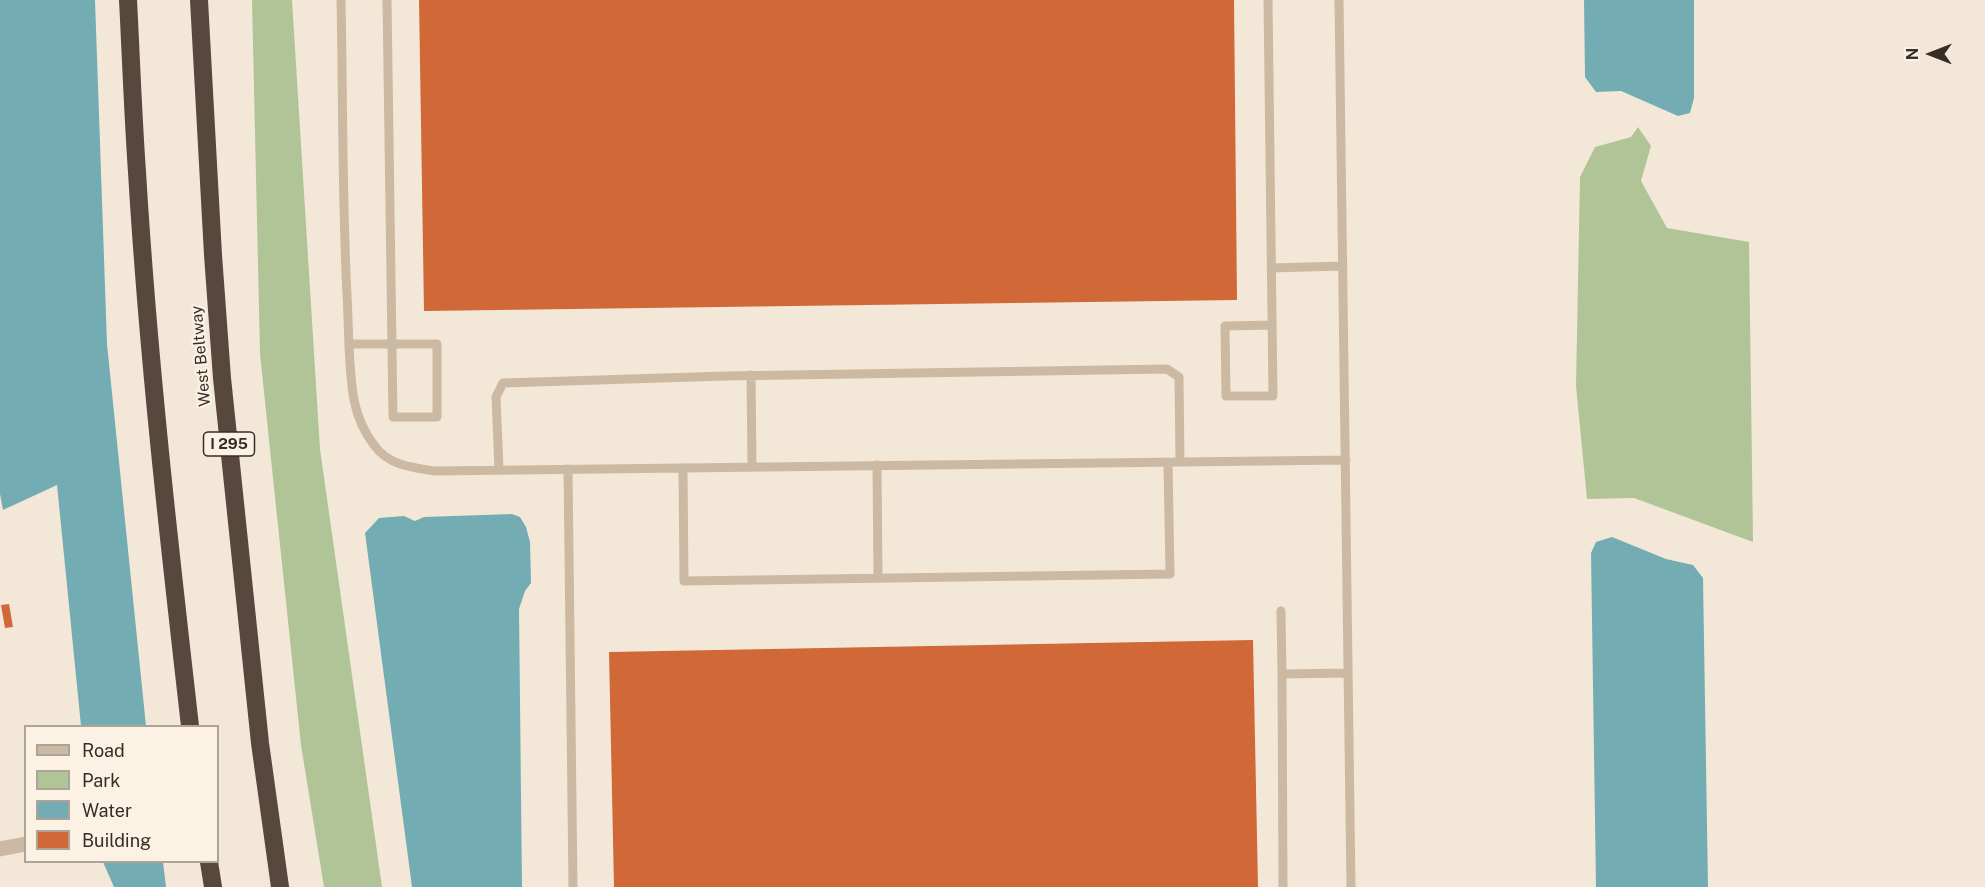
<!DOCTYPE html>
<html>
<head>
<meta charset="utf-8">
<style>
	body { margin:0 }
	#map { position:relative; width:1985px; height:887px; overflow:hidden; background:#f3e8d8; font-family:"Public Sans",sans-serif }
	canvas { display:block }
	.legend { position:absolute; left:24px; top:725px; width:195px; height:138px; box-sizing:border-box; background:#fbf2e4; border:2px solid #ada398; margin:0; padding:8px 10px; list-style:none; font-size:18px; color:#372c26 }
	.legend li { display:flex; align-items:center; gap:12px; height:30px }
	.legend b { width:30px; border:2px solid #ada398 }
	.north { position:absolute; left:1901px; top:24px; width:60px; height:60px; -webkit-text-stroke:4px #fbf2e4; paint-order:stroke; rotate:270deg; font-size:16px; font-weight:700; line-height:24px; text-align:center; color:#372c26 }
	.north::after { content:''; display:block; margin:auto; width:21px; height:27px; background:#372c26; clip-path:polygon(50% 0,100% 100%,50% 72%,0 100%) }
</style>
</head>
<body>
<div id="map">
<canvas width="1985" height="887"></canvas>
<ul class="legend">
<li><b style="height:8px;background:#ccb9a3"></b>Road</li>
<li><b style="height:16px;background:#b1c497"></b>Park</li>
<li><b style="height:16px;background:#74acb3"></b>Water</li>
<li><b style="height:16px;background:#d16838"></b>Building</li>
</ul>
<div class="north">N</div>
</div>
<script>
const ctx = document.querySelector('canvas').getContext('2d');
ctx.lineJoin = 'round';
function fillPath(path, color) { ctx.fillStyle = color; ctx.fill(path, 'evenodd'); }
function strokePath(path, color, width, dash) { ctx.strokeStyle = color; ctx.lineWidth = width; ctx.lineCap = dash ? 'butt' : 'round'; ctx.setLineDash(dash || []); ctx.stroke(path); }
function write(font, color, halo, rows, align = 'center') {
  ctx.font = font + ' "Public Sans",sans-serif'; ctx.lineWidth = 4.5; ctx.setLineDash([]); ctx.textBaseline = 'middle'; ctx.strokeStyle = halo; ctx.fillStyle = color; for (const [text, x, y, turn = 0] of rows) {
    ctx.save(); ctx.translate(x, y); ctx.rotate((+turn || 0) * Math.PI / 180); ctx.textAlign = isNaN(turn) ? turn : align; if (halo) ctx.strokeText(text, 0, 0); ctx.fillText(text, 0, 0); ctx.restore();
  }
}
fillPath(new Path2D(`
	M252 0H292L320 449 382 887H324L301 745 260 354Z
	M1638 127 1651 146 1641 181 1667 228 1749 242 1753 542 1634 498 1587 499 1576 386 1580 177 1595 147 1631 137Z`), '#b1c497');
fillPath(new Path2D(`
	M0 0H95L107 344 146 726H81L57 485 3 510 0 494Z
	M1584 0H1694V98L1690 113 1678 116 1621 91 1596 92 1585 77Z
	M512 514 520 517 526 527 530 542 531 583 525 591 519 609 522 887H412L365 533 379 518 404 516 415 521 424 517Z
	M1612 537 1666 559 1693 565 1703 578 1708 887H1596L1591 553 1596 542Z
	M103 862H163L166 887H114Z`), '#74acb3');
fillPath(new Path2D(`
	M419 0H1234L1237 300 424 311Z
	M9 604 13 627 5 628 1 605Z
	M1253 640 1258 887H614L609 652Z`), '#d16838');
strokePath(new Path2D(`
	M341 0C343 98 342 197 347 295 349 330 348 366 354 400 357 415 364 432 374 445 388 465 412 468 435 471L1346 460
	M1268 0 1273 396H1226L1225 326 1272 325
	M1339 0 1351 887
	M1271 268 1343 266
	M350 344H437V417H393L387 0
	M751 375 752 467
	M877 465 878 578
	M683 468 684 581 1170 574 1168 462
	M568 469 573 887
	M499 470 496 397 503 383 726 376 1167 369 1179 377 1180 462
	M1281 611 1282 674 1348 673
	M1282 674 1283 887`), '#ccb9a3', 9);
strokePath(new Path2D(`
	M0 849 26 844`), '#ccb9a3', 15);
strokePath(new Path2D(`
	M128 0C131 57 133 115 137 172 148 357 169 542 190 726
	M199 0 213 255 222 378 260 743 280 887
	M209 862 213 887`), '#58473c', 18);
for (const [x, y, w] of [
	[229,444,51]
]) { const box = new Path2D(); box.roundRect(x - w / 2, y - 12, w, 24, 4.5); ctx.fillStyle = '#fbf2e4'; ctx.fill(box); strokePath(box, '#372c26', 1.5); }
write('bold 15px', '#372c26', null, [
	["I 295",229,444]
]);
write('16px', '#372c26', '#fbf2e4', [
	["West Beltway",201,356,-95]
]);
</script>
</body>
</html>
